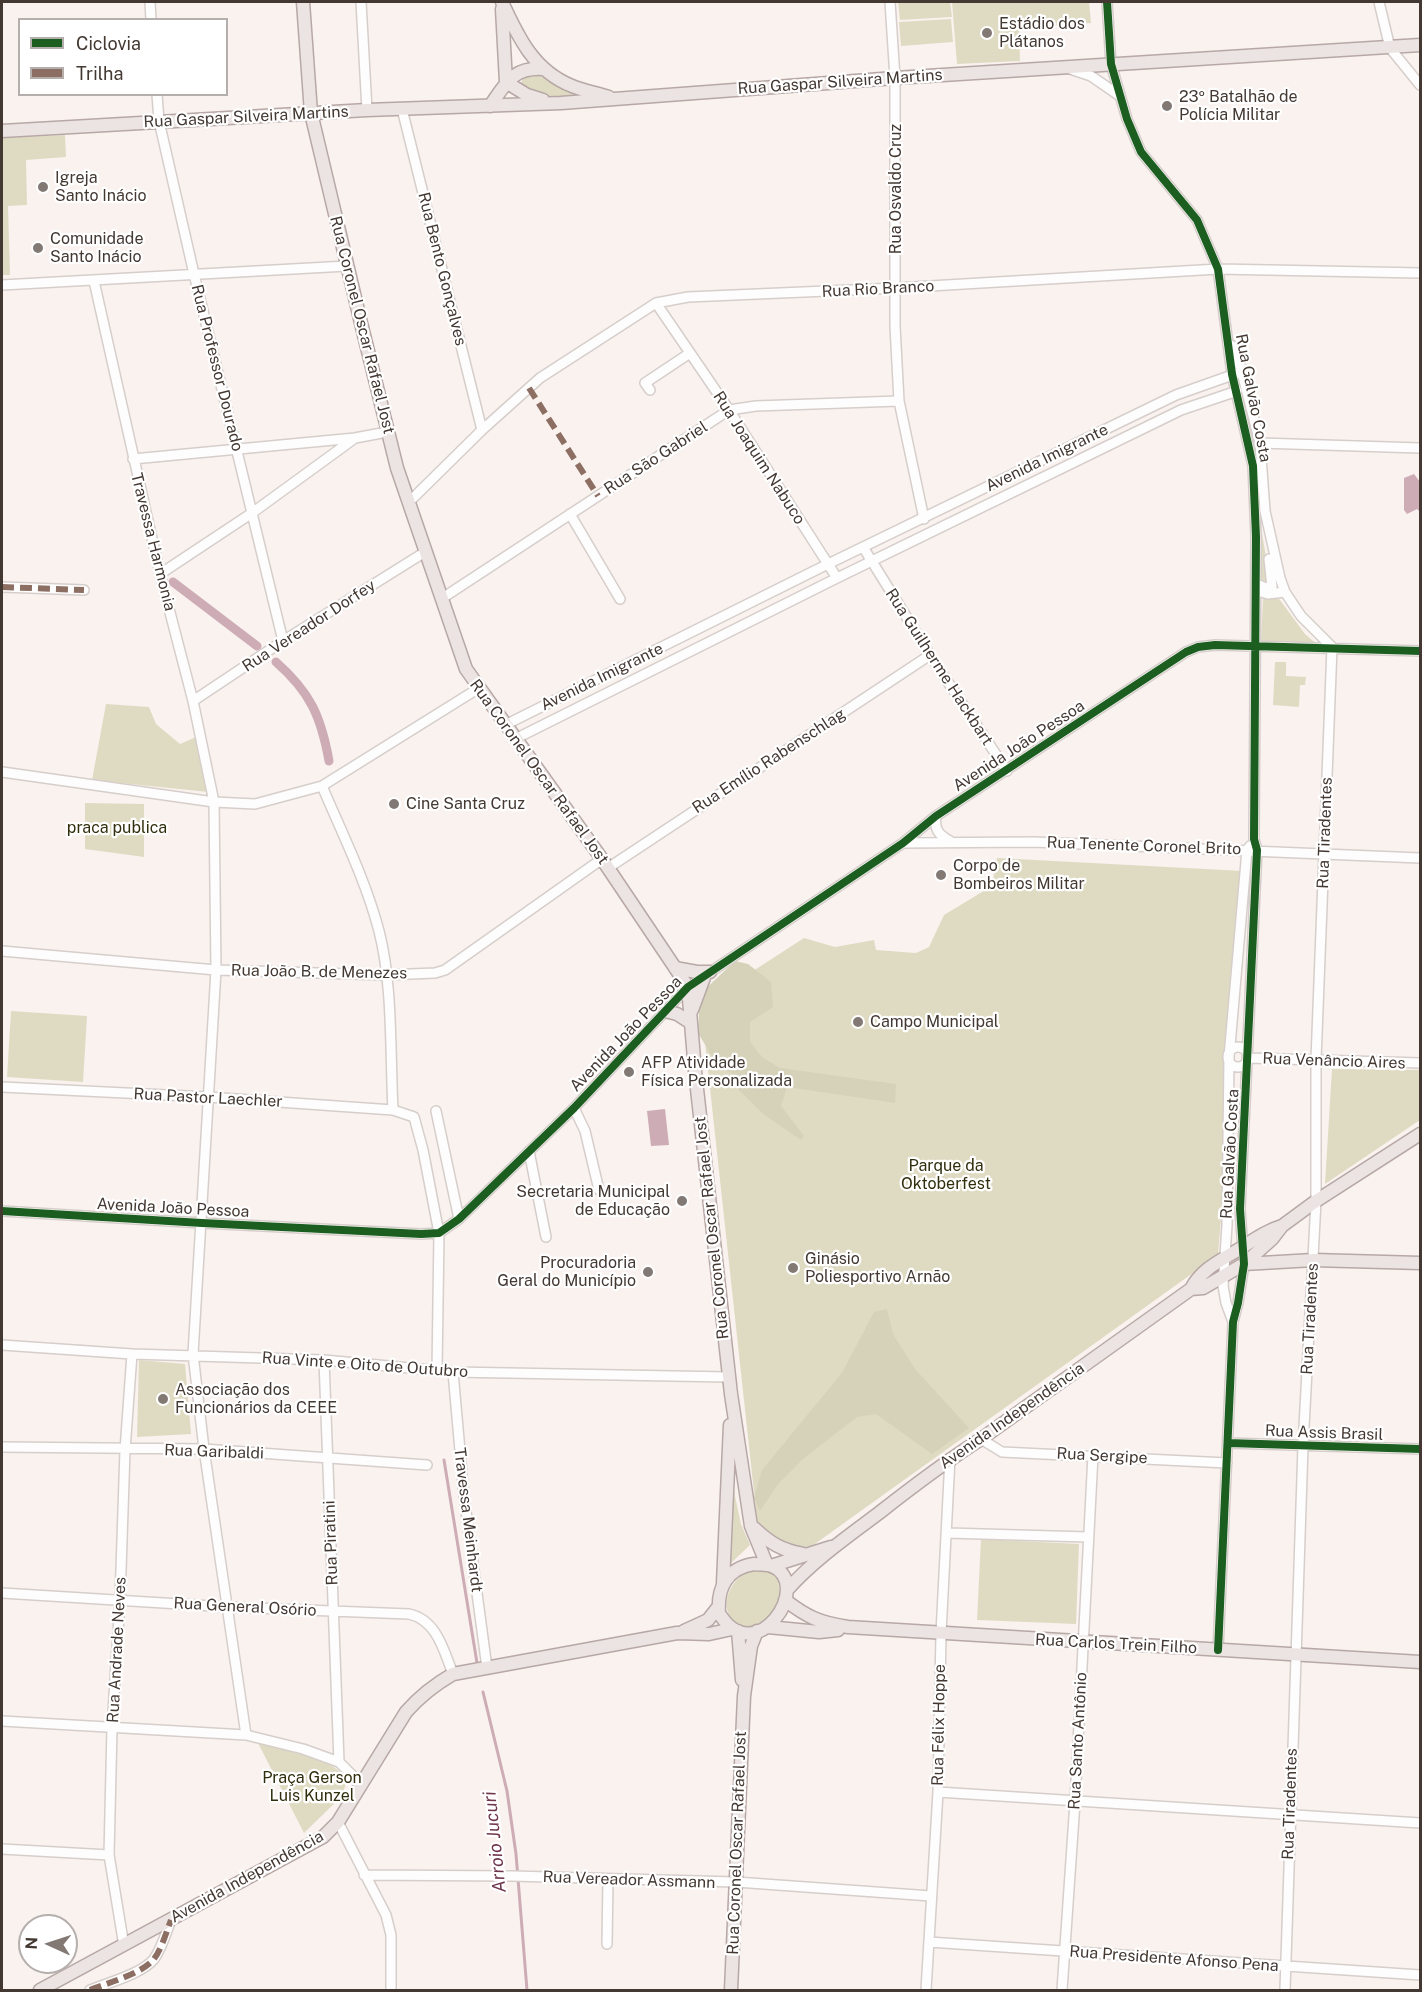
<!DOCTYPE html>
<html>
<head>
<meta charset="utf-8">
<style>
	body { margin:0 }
	#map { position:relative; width:1422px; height:1992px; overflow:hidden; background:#f9f2ef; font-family:"Public Sans",sans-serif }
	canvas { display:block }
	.frame { position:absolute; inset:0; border:3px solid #433832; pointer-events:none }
	.legend { position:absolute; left:18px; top:18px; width:210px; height:78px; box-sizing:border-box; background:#fff; border:2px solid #b4afad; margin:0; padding:8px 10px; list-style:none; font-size:18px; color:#433832 }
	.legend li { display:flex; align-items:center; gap:12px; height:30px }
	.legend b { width:30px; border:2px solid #b4afad }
	.north { position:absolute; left:18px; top:1914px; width:60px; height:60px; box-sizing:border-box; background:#fff; border:2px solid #b4afad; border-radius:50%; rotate:273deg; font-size:16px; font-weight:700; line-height:24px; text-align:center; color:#433832 }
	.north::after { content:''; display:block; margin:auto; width:21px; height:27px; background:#837974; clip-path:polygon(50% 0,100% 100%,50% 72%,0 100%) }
</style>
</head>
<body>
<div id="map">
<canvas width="1422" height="1992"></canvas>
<div class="frame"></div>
<ul class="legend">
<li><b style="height:8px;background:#1b5e20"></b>Ciclovia</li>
<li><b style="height:8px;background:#8d6e63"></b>Trilha</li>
</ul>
<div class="north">N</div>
</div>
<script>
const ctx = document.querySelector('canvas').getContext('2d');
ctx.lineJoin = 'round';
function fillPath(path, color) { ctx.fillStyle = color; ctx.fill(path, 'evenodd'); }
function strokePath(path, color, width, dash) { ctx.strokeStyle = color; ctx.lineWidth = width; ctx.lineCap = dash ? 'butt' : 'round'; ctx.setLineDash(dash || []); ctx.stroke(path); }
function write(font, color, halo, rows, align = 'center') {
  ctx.font = font + ' "Public Sans",sans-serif'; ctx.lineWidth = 4.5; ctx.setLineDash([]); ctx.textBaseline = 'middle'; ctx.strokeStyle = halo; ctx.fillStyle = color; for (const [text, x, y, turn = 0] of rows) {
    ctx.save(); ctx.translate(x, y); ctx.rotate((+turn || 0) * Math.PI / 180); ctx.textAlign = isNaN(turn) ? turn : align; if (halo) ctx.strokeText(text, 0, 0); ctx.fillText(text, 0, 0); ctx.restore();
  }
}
fillPath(new Path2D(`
	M898 2H950L952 17 900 20Z
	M952 2H1089L1091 23 1019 28 1020 61 957 64Z
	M951 19 953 42 901 46 899 22Z
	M533 73 590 96C562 98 545 101 521 85L523 76Z
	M65 135 66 157 26 160 27 205 8 206 10 275H2V138Z
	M1238 374 1256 448 1261 485V527L1269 575 1266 585 1260 580 1257 473 1235 375Z
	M1277 596 1305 634 1319 646 1261 644 1263 597Z
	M1275 662H1286V676L1306 677 1305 685H1300L1299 707 1273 705Z
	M106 704 149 707 156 724 180 744 196 737 208 792 92 780Z
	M85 803 144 804V857L85 849Z
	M997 858 1243 871 1228 1009 1223 1103 1225 1169 1218 1255 812 1546 792 1549 758 1529 703 1024 753 971 804 938 835 947 874 940 876 950 916 953 929 947 944 915 992 886Z
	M11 1011 87 1016 83 1082 7 1077Z
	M1332 1069 1420 1070V1120L1325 1184Z
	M139 1360 185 1364 191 1434 137 1437Z
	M732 1482 741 1524 750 1545 728 1566Z
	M981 1539 1079 1544 1076 1624 977 1620Z
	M754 1568 768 1569 778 1579 780 1596 777 1607 766 1621 747 1629C713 1617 726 1579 754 1568Z
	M258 1743C288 1749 328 1755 348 1780L340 1798 304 1833Z`), '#dfdbc3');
fillPath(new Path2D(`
	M735 961 748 964 771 982 773 1007 750 1022V1042L762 1057 780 1068 896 1084 895 1103 787 1087 781 1106 804 1136 801 1140 763 1114 735 1086 737 1076 718 1066 698 1033 700 994Z
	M887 1309 893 1334 915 1369 969 1428 932 1454 876 1414 857 1417 803 1459 778 1484 760 1511 754 1498 762 1470 842 1373 874 1312Z`), '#d5d2b9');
fillPath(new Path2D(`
	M1414 474 1420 482V512L1417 509 1407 514 1404 510V478Z
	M665 1109 669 1145 651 1146 647 1111Z`), '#cdacb6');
strokePath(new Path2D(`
	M444 1460 477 1663
	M483 1692 507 1791 516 1854 527 1990`), '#cdacb6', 3);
strokePath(new Path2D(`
	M173 582 257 646
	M276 662C310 692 321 716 329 761`), '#cdacb6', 9);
const minor = new Path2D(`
	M150 2 151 20
	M361 2 367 110
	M890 2 895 78V326L899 401 924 519
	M1107 2 1111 64 1127 119 1141 152 1197 220 1218 269 1232 374 1253 466 1256 537 1254 839 1257 850 1240 1209 1244 1264 1238 1303 1233 1322 1218 1650
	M1379 2 1390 48 1420 85
	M1070 69 1091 76 1120 96
	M157 94 159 121 194 274 283 641
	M402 109 482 430
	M94 281 160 574 193 701 214 802 216 970 193 1354 204 1449 246 1735
	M2 285 347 266
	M656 303 729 410 837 578
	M1231 345 1240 365 1260 443 1265 511 1280 578 1285 592 1301 616 1332 647 1316 1060V1201L1303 1446 1285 1990
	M650 390 645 383 690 353
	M1260 443 1420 448
	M133 459 355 438 387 432
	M408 503 482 430 540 378 656 303 688 297 896 288 1218 269 1420 273
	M570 514 620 599
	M863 547 930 655 1007 771
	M160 574 252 513 355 438
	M1256 584 1266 588 1272 587 1269 559
	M2 587 84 590
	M1258 591 1268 594 1285 592
	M441 599 729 410 756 406 899 401
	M193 701 283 641 425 552
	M505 725 828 564 1176 395 1238 373
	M515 739 837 578 1181 410 1237 391
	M2 772 214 802 255 804 322 786 479 688
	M322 786C342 833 366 881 379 931 393 985 390 1054 393 1110
	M936 816C934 830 939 835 950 841
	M903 843 1034 842 1420 858
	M608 868 930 655
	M2 951 216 970 386 975 435 973 445 970 602 859
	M1228 1057a10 10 0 1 1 20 0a10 10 0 1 1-20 0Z
	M1248 1058 1420 1063
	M2 1087 208 1097 393 1110 414 1117 423 1150 439 1233 437 1371
	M574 1108 585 1131 599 1190
	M436 1111 459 1219
	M529 1151 546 1237
	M2 1211 202 1223 421 1234 439 1233 459 1219 574 1108 688 987 903 843 936 816 1186 652 1198 647 1215 645 1420 651
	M1233 1322 1226 1303 1223 1286 1227 1225 1229 1057 1247 850 1250 846
	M2 1345 132 1354 324 1360 453 1372 728 1377
	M324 1360 339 1762
	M453 1372 464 1496 487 1668
	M981 1439 1002 1452 1227 1463
	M1228 1443 1420 1449
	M2 1447 204 1449 427 1465
	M947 1533 1088 1537
	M2 1593 228 1607 409 1614C437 1620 444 1651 453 1674
	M2 1721 246 1735 303 1749 339 1762 361 1784
	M938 1792 1420 1823
	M338 1822 386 1915 391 1935V1990
	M2 1849 109 1855
	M364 1875 512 1876 736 1882 931 1896
	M929 1942 1420 1975
	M607 1944 608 1879
	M124 1946 109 1855 112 1728 120 1600 125 1450 132 1354
	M90 1990C107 1983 142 1974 154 1959 162 1948 166 1933 171 1920
	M926 1990 938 1792 941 1633 950 1458
	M1062 1990 1075 1802 1093 1455`);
const major = new Path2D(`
	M303 2 311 113 361 323 397 468 466 669 602 859 688 987 695 1071 731 1394 751 1526 767 1565
	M502 2C518 37 534 71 572 86 584 91 597 93 609 97
	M502 9 506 82
	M506 82 527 95 543 100
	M490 106C506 83 513 67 543 69
	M2 131 367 110 561 103 895 78 1420 45
	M675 968 697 972H710
	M692 1010 705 975
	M665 1011 677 1014 691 1023
	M1244 1264 1313 1260 1420 1263
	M1191 1289 1203 1288 1244 1264 1272 1239 1282 1226 1316 1201 1420 1134
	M754 1528C770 1543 781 1550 803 1554
	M754 1564C759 1565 767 1564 772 1566 815 1584 755 1673 719 1613 717 1588 727 1568 754 1564Z
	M771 1566 831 1547
	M723 1583 730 1425
	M787 1590C814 1560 847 1537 879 1513 912 1487 945 1462 981 1439L1191 1289C1202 1268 1222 1260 1241 1248 1255 1239 1266 1231 1282 1226
	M785 1600C807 1617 820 1623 848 1627L1420 1662
	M768 1627 819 1632 838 1630
	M684 1631 708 1620 719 1606
	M738 1631 742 1680
	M40 1990 323 1837 338 1822 406 1712C420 1696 434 1685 453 1674L677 1633 709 1634 732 1629
	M731 1990 744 1696 751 1646 757 1631`);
strokePath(minor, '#d6ceca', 12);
strokePath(major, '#b7a8a5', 15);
strokePath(minor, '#fefdfd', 9);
strokePath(major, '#ebe4e3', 12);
strokePath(new Path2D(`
	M529 388 598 496
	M2 587 84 590
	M90 1990C107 1983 142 1974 154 1959 162 1948 166 1933 171 1920`), '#8d6e63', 6, [12, 6]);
strokePath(new Path2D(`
	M1107 2 1111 64 1127 119 1141 152 1197 220 1218 269 1232 374 1253 466 1256 537 1254 839 1257 850 1240 1209 1244 1264 1238 1303 1233 1322 1218 1650
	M2 1211 202 1223 421 1234 439 1233 459 1219 574 1108 688 987 903 843 936 816 1186 652 1198 647 1215 645 1420 651
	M1228 1443 1420 1449`), '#1b5e20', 8);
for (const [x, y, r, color] of [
	[987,33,6,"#837974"],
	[1167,106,6,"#837974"],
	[43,187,6,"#837974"],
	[38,248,6,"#837974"],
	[394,804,6,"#837974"],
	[941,875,6,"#837974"],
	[858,1022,6,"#837974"],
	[629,1072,6,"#837974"],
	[682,1201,6,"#837974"],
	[793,1268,6,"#837974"],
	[648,1272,6,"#837974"],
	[163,1399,6,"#837974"]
]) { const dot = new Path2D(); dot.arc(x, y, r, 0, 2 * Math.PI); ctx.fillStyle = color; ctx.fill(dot); strokePath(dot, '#fff', 2); }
write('16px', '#433832', '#fff', [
	["Estádio dos",999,24],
	["Plátanos",999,42],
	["23º Batalhão de",1179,97],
	["Polícia Militar",1179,115],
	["Igreja",55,178],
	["Santo Inácio",55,196],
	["Comunidade",50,239],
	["Santo Inácio",50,257],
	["Cine Santa Cruz",406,804],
	["Corpo de",953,866],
	["Bombeiros Militar",953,884],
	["Campo Municipal",870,1022],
	["AFP Atividade",641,1063],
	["Física Personalizada",641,1081],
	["Secretaria Municipal",670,1192,"right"],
	["de Educação",670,1210,"right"],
	["Ginásio",805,1259],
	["Poliesportivo Arnão",805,1277],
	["Procuradoria",636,1263,"right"],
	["Geral do Município",636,1281,"right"],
	["Associação dos",175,1390],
	["Funcionários da CEEE",175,1408]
], 'left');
write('16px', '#433832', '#fff', [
	["Rua Gaspar Silveira Martins",840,82,-4],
	["Rua Gaspar Silveira Martins",246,117,-3],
	["Rua Osvaldo Cruz",896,189,-90],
	["Rua Bento Gonçalves",442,269,76],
	["Rua Rio Branco",878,289,-3],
	["Rua Coronel Oscar Rafael Jost",362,325,76],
	["Rua Professor Dourado",217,368,76],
	["Rua Galvão Costa",1253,398,79],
	["Rua São Gabriel",656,458,-33],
	["Rua Joaquim Nabuco",759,458,57],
	["Avenida Imigrante",1047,458,-26],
	["Travessa Harmonia",153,542,76],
	["Rua Vereador Dorfey",309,626,-33],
	["Rua Guilherme Hackbart",939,667,57],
	["Avenida Imigrante",602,677,-26],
	["Avenida João Pessoa",1019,746,-33],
	["Rua Emílio Rabenschlag",769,761,-33],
	["Rua Coronel Oscar Rafael Jost",539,772,54],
	["Rua Tiradentes",1325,833,-88],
	["Rua Tenente Coronel Brito",1144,846,2],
	["Rua João B. de Menezes",319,972,1],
	["Avenida João Pessoa",626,1034,-46],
	["Rua Venâncio Aires",1334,1061,2],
	["Rua Pastor Laechler",208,1098,3],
	["Rua Galvão Costa",1230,1154,-87],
	["Avenida João Pessoa",173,1208,3],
	["Rua Coronel Oscar Rafael Jost",712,1228,-96],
	["Rua Tiradentes",1310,1319,-87],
	["Rua Vinte e Oito de Outubro",365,1365,4],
	["Avenida Independência",1012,1416,-35],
	["Rua Assis Brasil",1324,1433,2],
	["Rua Garibaldi",214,1452,2],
	["Rua Sergipe",1102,1456,3],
	["Travessa Meinhardt",468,1520,83],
	["Rua Piratini",331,1543,-92],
	["Rua General Osório",245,1607,3],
	["Rua Carlos Trein Filho",1116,1644,3],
	["Rua Andrade Neves",117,1650,-87],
	["Rua Félix Hoppe",939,1725,-89],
	["Rua Santo Antônio",1078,1741,-87],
	["Rua Tiradentes",1290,1804,-88],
	["Rua Coronel Oscar Rafael Jost",737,1843,-88],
	["Avenida Independência",247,1877,-29],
	["Rua Vereador Assmann",629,1880,2],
	["Rua Presidente Afonso Pena",1174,1959,4]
]);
write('16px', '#302e0c', '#fff', [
	["praca publica",117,828],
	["Parque da",946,1166],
	["Oktoberfest",946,1184],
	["Praça Gerson",312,1778],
	["Luis Kunzel",312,1796]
]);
write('italic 18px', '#6e354c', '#fff', [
	["Arroio Jucuri",495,1842,-96]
]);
</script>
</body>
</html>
